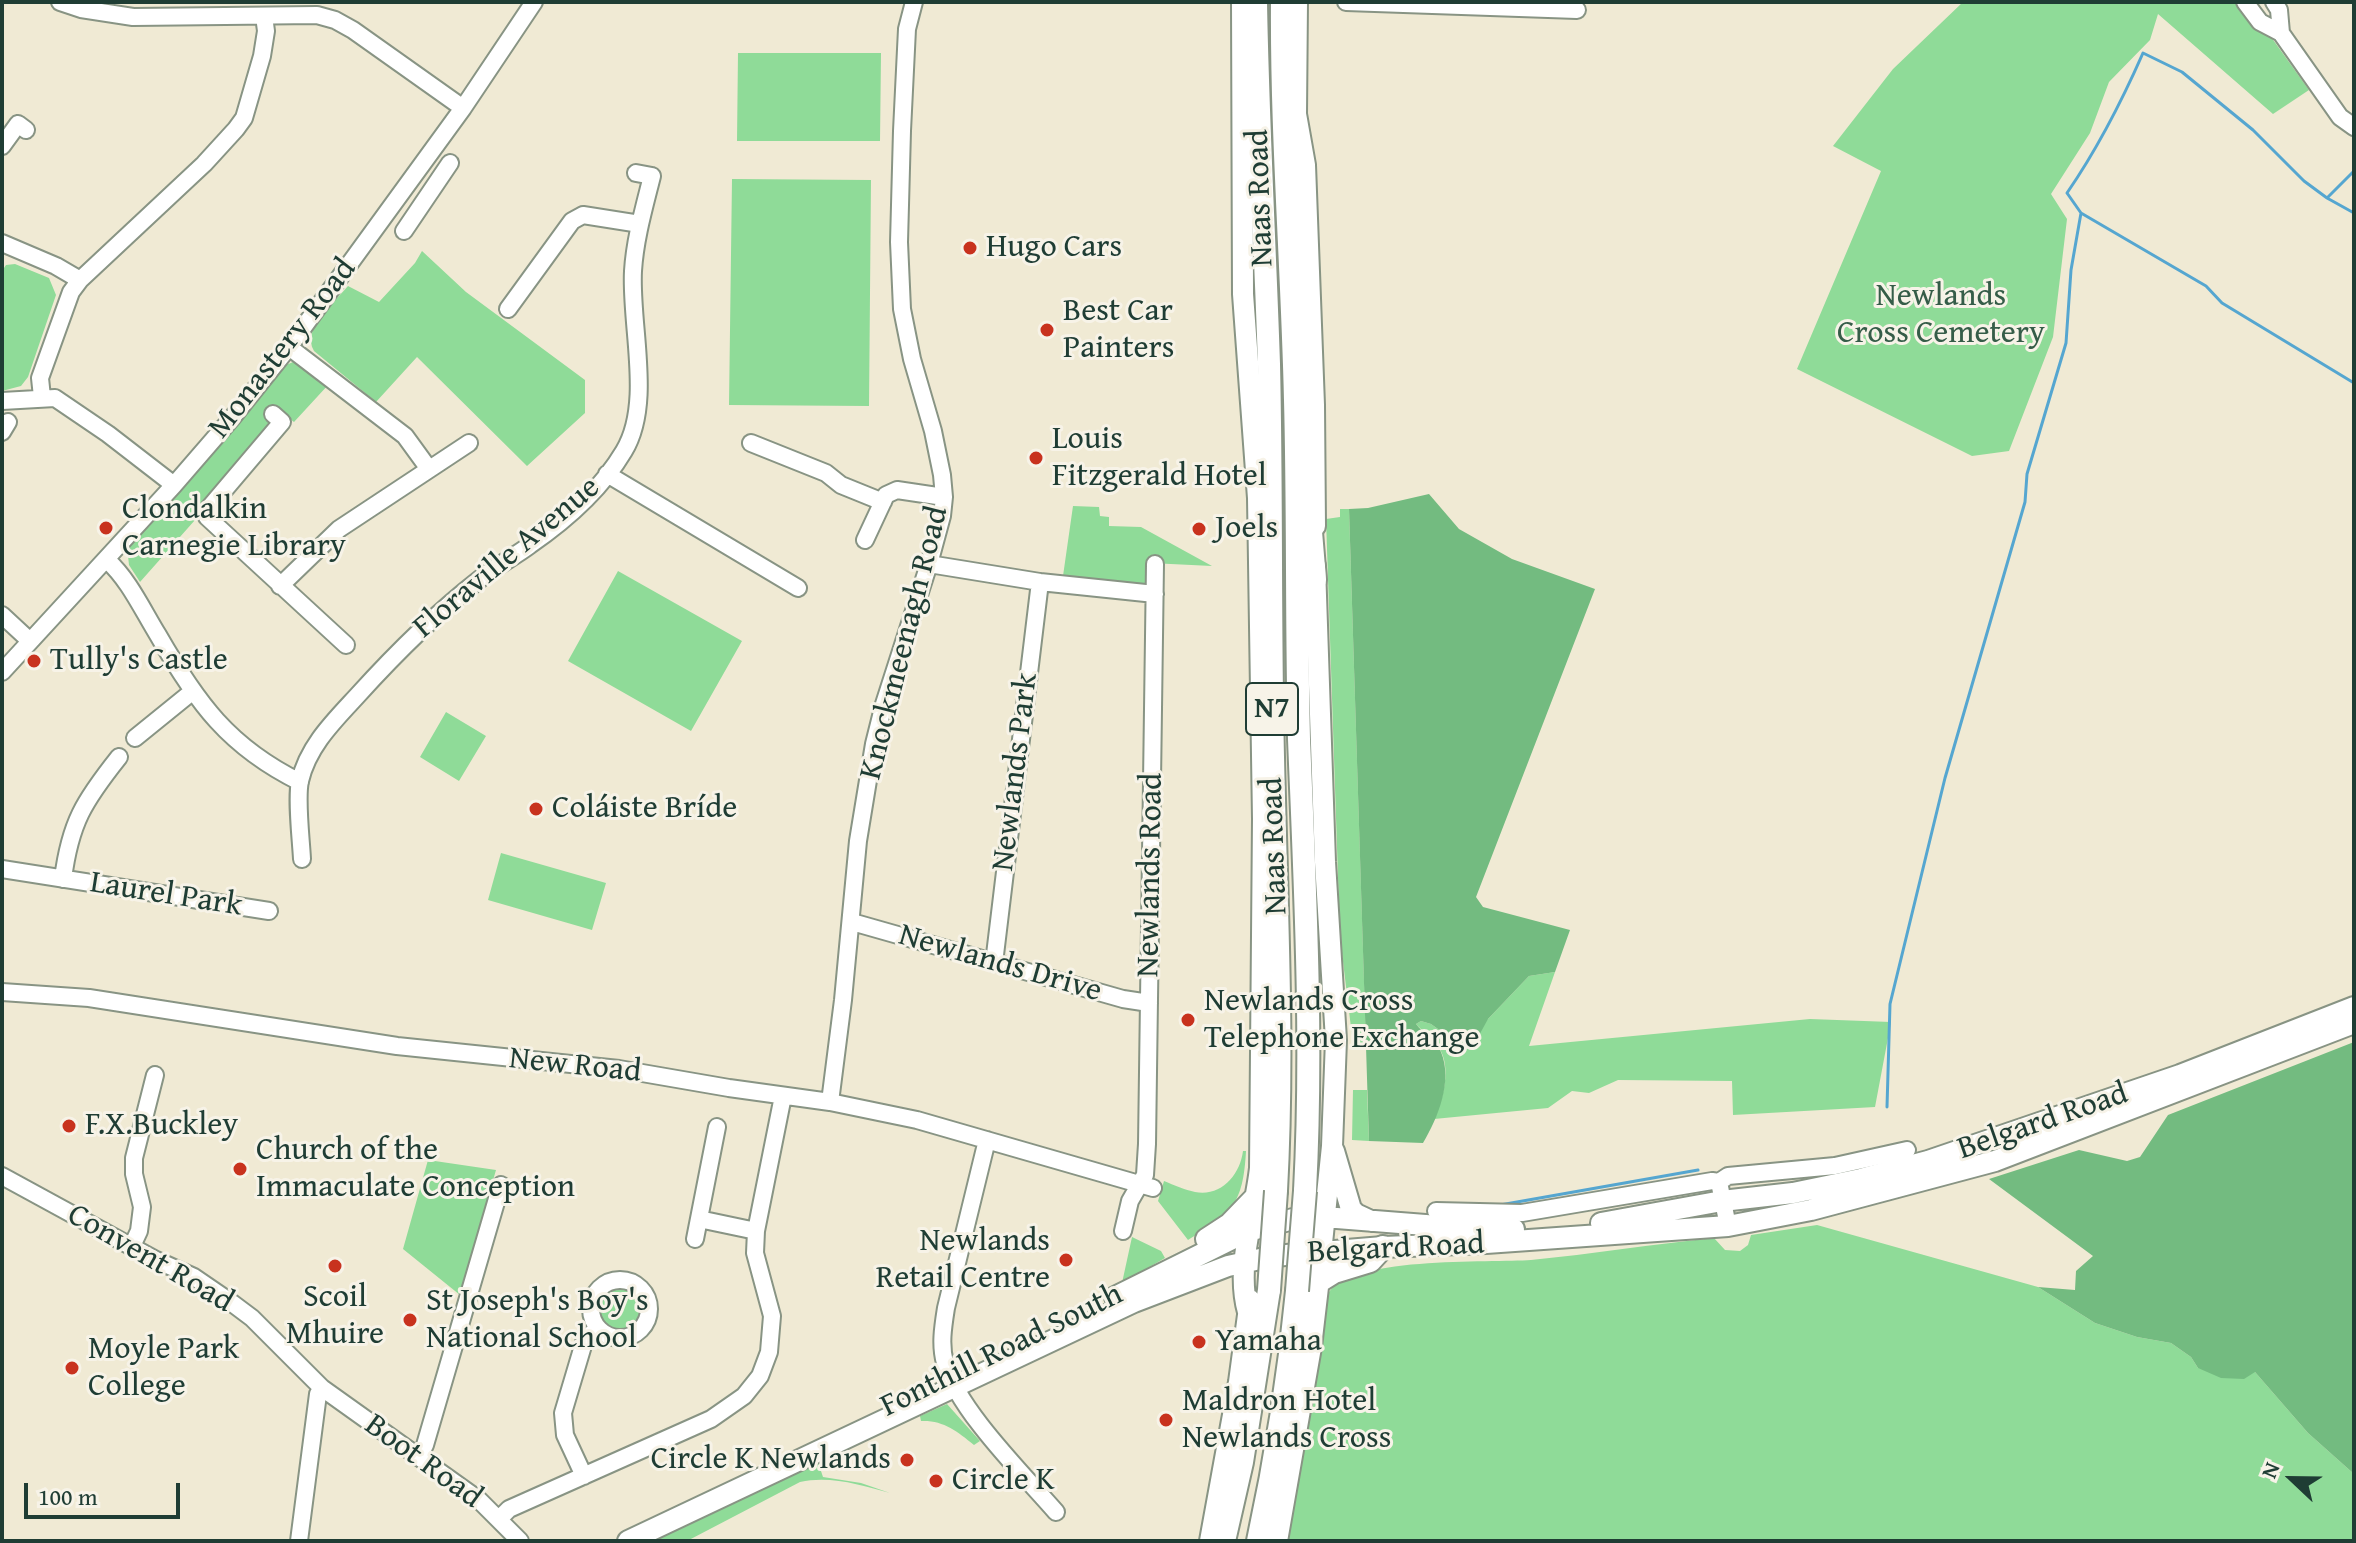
<!DOCTYPE html>
<html>
<head>
<meta charset="utf-8">
<style>
	body { margin:0 }
	#map { position:relative; width:2356px; height:1543px; overflow:hidden; background:#f0ead4; font-family:"Gentium Book Plus",serif }
	canvas { display:block }
	.frame { position:absolute; inset:0; border:4px solid #1f3d34; pointer-events:none }
	.north { position:absolute; left:2252px; top:1439px; width:80px; height:80px; -webkit-text-stroke:6px #f7f3e8; paint-order:stroke; rotate:292deg; font-size:22px; font-weight:700; line-height:32px; text-align:center; color:#1f3d34 }
	.north::after { content:''; display:block; margin:auto; width:28px; height:36px; background:#1f3d34; clip-path:polygon(50% 0,100% 100%,50% 72%,0 100%) }
	.scale { position:absolute; left:24px; top:1483px; width:156px; height:36px; box-sizing:border-box; border:4px solid #1f3d34; border-top:0; padding-left:10px; font-size:24px; line-height:28px; white-space:nowrap; color:#1f3d34; -webkit-text-stroke:6px #f7f3e8; paint-order:stroke }
</style>
</head>
<body>
<div id="map">
<canvas width="2356" height="1543"></canvas>
<div class="frame"></div>
<div class="north">N</div>
<div class="scale">100 m</div>
</div>
<script>
const ctx = document.querySelector('canvas').getContext('2d');
ctx.lineJoin = 'round';
function fillPath(path, color) { ctx.fillStyle = color; ctx.fill(path, 'evenodd'); }
function strokePath(path, color, width, dash) { ctx.strokeStyle = color; ctx.lineWidth = width; ctx.lineCap = dash ? 'butt' : 'round'; ctx.setLineDash(dash || []); ctx.stroke(path); }
function write(font, color, halo, rows, align = 'center') {
  ctx.font = font + ' "Gentium Book Plus",serif'; ctx.lineWidth = 6; ctx.setLineDash([]); ctx.textBaseline = 'middle'; ctx.strokeStyle = halo; ctx.fillStyle = color; for (const [text, x, y, turn = 0] of rows) {
    ctx.save(); ctx.translate(x, y); ctx.rotate((+turn || 0) * Math.PI / 180); ctx.textAlign = isNaN(turn) ? turn : align; if (halo) ctx.strokeText(text, 0, 0); ctx.fillText(text, 0, 0); ctx.restore();
  }
}
fillPath(new Path2D(`
	M1963 2H2246L2309 90 2273 114 2158 14 2150 40 2109 82 2090 133 2051 194 2067 219 2053 337 2009 451 1972 456 1797 369 1881 171 1833 146 1893 69Z
	M738 53H881L880 141H737Z
	M732 179 871 180 869 406 729 405Z
	M422 251 466 292 585 380V413L527 466 417 357 376 402 314 351C301 328 334 303 348 286L379 302 415 263Z
	M15 264 49 278 56 295 28 377 21 386 2 391V271L6 265Z
	M293 362 301 364 329 384 294 422 278 410 268 421 272 426 203 511 140 582 129 565 127 547 220 444 286 365Z
	M1073 506 1099 507 1100 516 1109 517V526L1141 527 1212 566 1150 563 1146 583 1135 587 1063 576Z
	M1340 509H1349L1366 1044H1353L1340 937 1326 519 1340 517Z
	M618 571 742 641 691 731 568 661Z
	M446 712 486 736 459 781 420 757Z
	M501 853 606 883 592 930 488 900Z
	M1555 972 1529 1046 1810 1019 1891 1022 1875 1107 1733 1115 1732 1081 1618 1080 1589 1093 1572 1091 1548 1108 1434 1119C1443 1100 1452 1067 1439 1048 1434 1039 1423 1032 1416 1024L1421 1021 1431 1024 1449 1037 1488 1019 1529 976Z
	M1353 1090H1367L1369 1141 1352 1140Z
	M1243 1151H1246C1243 1205 1232 1213 1188 1240L1158 1201 1164 1181C1174 1185 1185 1190 1195 1192 1221 1197 1240 1175 1243 1151Z
	M428 1160 496 1170 460 1295 403 1249Z
	M1817 1225 2038 1287 2095 1323 2137 1337 2171 1343 2191 1357 2198 1368 2255 1372 2308 1433 2354 1474V1541H1284L1327 1297C1339 1255 1494 1263 1531 1260 1592 1254 1653 1244 1714 1238L1725 1250 1740 1251 1748 1245 1751 1235Z
	M1132 1237 1161 1251 1165 1258 1122 1283Z
	M597 1310a23 23 0 1 1 46 0a23 23 0 1 1-46 0Z
	M947 1404 980 1441 974 1445C957 1431 943 1420 921 1421L920 1416Z
	M818 1462 823 1477 861 1483 890 1493C862 1485 829 1475 800 1482L687 1541H645Z`), '#8fdb98');
fillPath(new Path2D(`
	M1429 494 1459 529 1512 559 1595 589 1476 897 1483 907 1570 930 1555 972 1529 976 1488 1019 1477 1039 1449 1037 1431 1024 1421 1021 1416 1024C1423 1033 1437 1042 1441 1052 1453 1081 1438 1118 1423 1143L1369 1141 1349 509 1368 508Z
	M2354 1042V1474L2308 1433 2255 1372 2244 1379 2221 1378 2198 1368 2191 1357 2171 1343 2137 1337 2095 1323 2038 1287 2075 1290 2076 1271 2093 1256 1989 1179 2079 1150 2127 1161 2140 1157 2168 1115Z`), '#73bb80');
strokePath(new Path2D(`
	M2354 171 2327 198 2304 181 2253 130 2182 72 2143 53C2121 103 2098 148 2067 193L2081 213 2206 286 2222 303 2354 383
	M2327 198 2354 213
	M1887 1107 1890 1004 1945 778 2025 502 2027 474 2066 343 2071 270 2081 213
	M1500 1205 1698 1170`), '#55a6d0', 3);
const minor = new Path2D(`
	M60 2 81 9 133 17 317 15 335 20 353 30 463 108
	M1346 2 1577 10
	M2245 2 2260 22 2281 33 2340 117 2354 127
	M2274 2 2279 10 2281 33
	M2 146 18 124 26 130
	M404 231 450 163
	M2 243 56 266 80 280
	M508 309 572 221 583 215 640 224
	M289 347 405 436 429 469
	M42 397 40 378 71 292 80 280 204 164 236 129 244 118 262 56 266 31 264 16
	M2 401 55 398 108 434 174 485
	M273 414 282 422 209 508 207 517 346 645
	M2 432 8 422
	M751 443 826 473 841 485 883 502
	M607 474 798 588
	M865 540 886 495 897 490 944 497
	M107 560C129 580 142 609 158 635 197 703 229 747 300 782
	M929 564 1040 582 1155 594
	M280 586 339 529 469 443
	M2 615 30 641
	M2 672 174 485 232 418 289 347 463 108 534 2
	M135 738 193 691
	M302 859C301 839 296 799 300 781 308 746 334 721 357 696 395 654 435 614 480 579 496 566 514 557 530 545 565 521 602 488 624 451 653 403 630 326 633 271 635 239 644 208 652 176L636 173
	M2 869 269 911
	M63 879C70 823 84 801 119 757
	M852 922 1123 999 1149 1003
	M994 963 1040 582
	M2 992 89 998 397 1046 619 1069 729 1088 830 1102 917 1120 1153 1188
	M830 1102 843 1000 858 841 874 744 884 704 929 564 942 516 944 497 942 475 933 431 912 359 902 309 899 242 902 131 907 29 914 2
	M987 1140 946 1308C943 1327 940 1345 945 1363 957 1409 1024 1475 1056 1512
	M2 1176 156 1260 194 1277 232 1303 252 1318 322 1388 479 1500 520 1541
	M1436 1211 1522 1213 1712 1181 1719 1182
	M699 1219 756 1231
	M1728 1226 1719 1182 1728 1176 1835 1166 1907 1150
	M1123 1231 1130 1201 1145 1175 1147 1144 1155 564
	M695 1239 717 1127
	M132 1246 139 1231 142 1207 134 1174V1158L155 1075
	M591 1309a29 29 0 1 1 58 0a29 29 0 1 1-58 0Z
	M419 1457 425 1445 501 1185
	M584 1476 565 1435 563 1413 585 1339 598 1328
	M500 1518 509 1509 711 1419 744 1396 760 1376 769 1352 772 1316 755 1253 756 1231 783 1096
	M299 1541 318 1394 322 1388`);
const major = new Path2D(`
	M1242 2 1243 294 1258 498 1263 819 1260 1168C1255 1214 1235 1266 1248 1312
	M1297 2 1296 114 1305 165 1314 405 1315 526
	M1315 566 1325 862 1336 1040 1332 1146 1321 1253
	M1334 1151 1351 1209 1356 1214 1371 1221
	M1601 1223 1722 1201 1793 1193 1861 1179 1928 1161 2180 1075 2354 1007
	M1206 1239 1229 1224 1257 1195
	M1115 1297 1248 1231 1293 1219 1324 1217 1476 1229H1514
	M628 1541 1134 1302 1228 1266 1274 1256 1383 1247 1486 1243 1728 1226 1811 1210 1995 1161 2354 1023
	M1210 1541 1239 1382 1250 1300`);
const highway = new Path2D(`
	M1256 2C1258 123 1265 243 1269 364 1272 495 1270 626 1273 757 1276 902 1284 1046 1276 1191
	M1282 2C1281 135 1292 267 1295 400 1298 513 1296 626 1299 739 1305 889 1313 1041 1305 1191
	M1309 508 1315 580
	M1318 1282 1334 1272 1370 1261 1383 1247
	M1224 1541 1242 1462 1269 1290
	M1258 1541C1276 1458 1289 1375 1297 1291
	M1276 1541 1310 1347 1321 1253`);
strokePath(minor, '#889484', 20);
strokePath(major, '#889484', 24);
strokePath(highway, '#889484', 26);
strokePath(minor, '#fff', 16);
strokePath(major, '#fff', 20);
strokePath(highway, '#fff', 22);
const highwayBridge = new Path2D(`
	M1269 1290 1276 1191
	M1297 1291 1305 1191`);
strokePath(highwayBridge, '#889484', 26, []);
strokePath(highwayBridge, '#fff', 22);
for (const [x, y, r, color] of [
	[970,248,8,"#c8321e"],
	[1047,330,8,"#c8321e"],
	[1036,458,8,"#c8321e"],
	[106,528,8,"#c8321e"],
	[1199,529,8,"#c8321e"],
	[34,661,8,"#c8321e"],
	[536,809,8,"#c8321e"],
	[1188,1020,8,"#c8321e"],
	[69,1126,8,"#c8321e"],
	[240,1169,8,"#c8321e"],
	[1066,1260,8,"#c8321e"],
	[335,1266,8,"#c8321e"],
	[410,1320,8,"#c8321e"],
	[1199,1342,8,"#c8321e"],
	[72,1368,8,"#c8321e"],
	[1166,1420,8,"#c8321e"],
	[907,1460,8,"#c8321e"],
	[936,1481,8,"#c8321e"]
]) { const dot = new Path2D(); dot.arc(x, y, r, 0, 2 * Math.PI); ctx.fillStyle = color; ctx.fill(dot); strokePath(dot, '#f7f3e8', 3); }
for (const [x, y, w] of [
	[1272,709,52]
]) { const box = new Path2D(); box.roundRect(x - w / 2, y - 26, w, 52, 6); ctx.fillStyle = '#f7f3e8'; ctx.fill(box); strokePath(box, '#1f3d34', 2); }
write('bold 30px', '#1f3d34', null, [
	["N7",1272,709]
]);
write('32px', '#1f3d34', '#f7f3e8', [
	["Naas Road",1261,198,-92],
	["Monastery Road",283,349,-52],
	["Floraville Avenue",507,558,-40],
	["Knockmeenagh Road",905,643,-76],
	["Newlands Park",1016,772,-83],
	["Naas Road",1275,846,-92],
	["Newlands Road",1151,875,-89],
	["Laurel Park",166,895,9],
	["Newlands Drive",1000,964,16],
	["New Road",575,1066,6],
	["Belgard Road",2043,1122,-19],
	["Belgard Road",1396,1249,-3],
	["Convent Road",150,1259,30],
	["Fonthill Road South",1002,1351,-26],
	["Boot Road",423,1462,36]
]);
write('32px', '#1f3d34', '#f7f3e8', [
	["Hugo Cars",986,248],
	["Best Car",1063,312],
	["Painters",1063,349],
	["Louis",1052,440],
	["Fitzgerald Hotel",1052,477],
	["Clondalkin",122,510],
	["Carnegie Library",122,547],
	["Joels",1215,529],
	["Tully's Castle",50,661],
	["Coláiste Bríde",552,809],
	["Newlands Cross",1204,1002],
	["Telephone Exchange",1204,1039],
	["F.X.Buckley",85,1126],
	["Church of the",256,1151],
	["Immaculate Conception",256,1188],
	["Newlands",1050,1242,"right"],
	["Retail Centre",1050,1279,"right"],
	["Scoil",335,1298,"center"],
	["Mhuire",335,1335,"center"],
	["St Joseph's Boy's",426,1302],
	["National School",426,1339],
	["Yamaha",1215,1342],
	["Moyle Park",88,1350],
	["College",88,1387],
	["Maldron Hotel",1182,1402],
	["Newlands Cross",1182,1439],
	["Circle K Newlands",891,1460,"right"],
	["Circle K",952,1481]
], 'left');
write('32px', '#355d48', '#f7f3e8', [
	["Newlands",1941,297],
	["Cross Cemetery",1941,334]
]);
</script>
</body>
</html>
